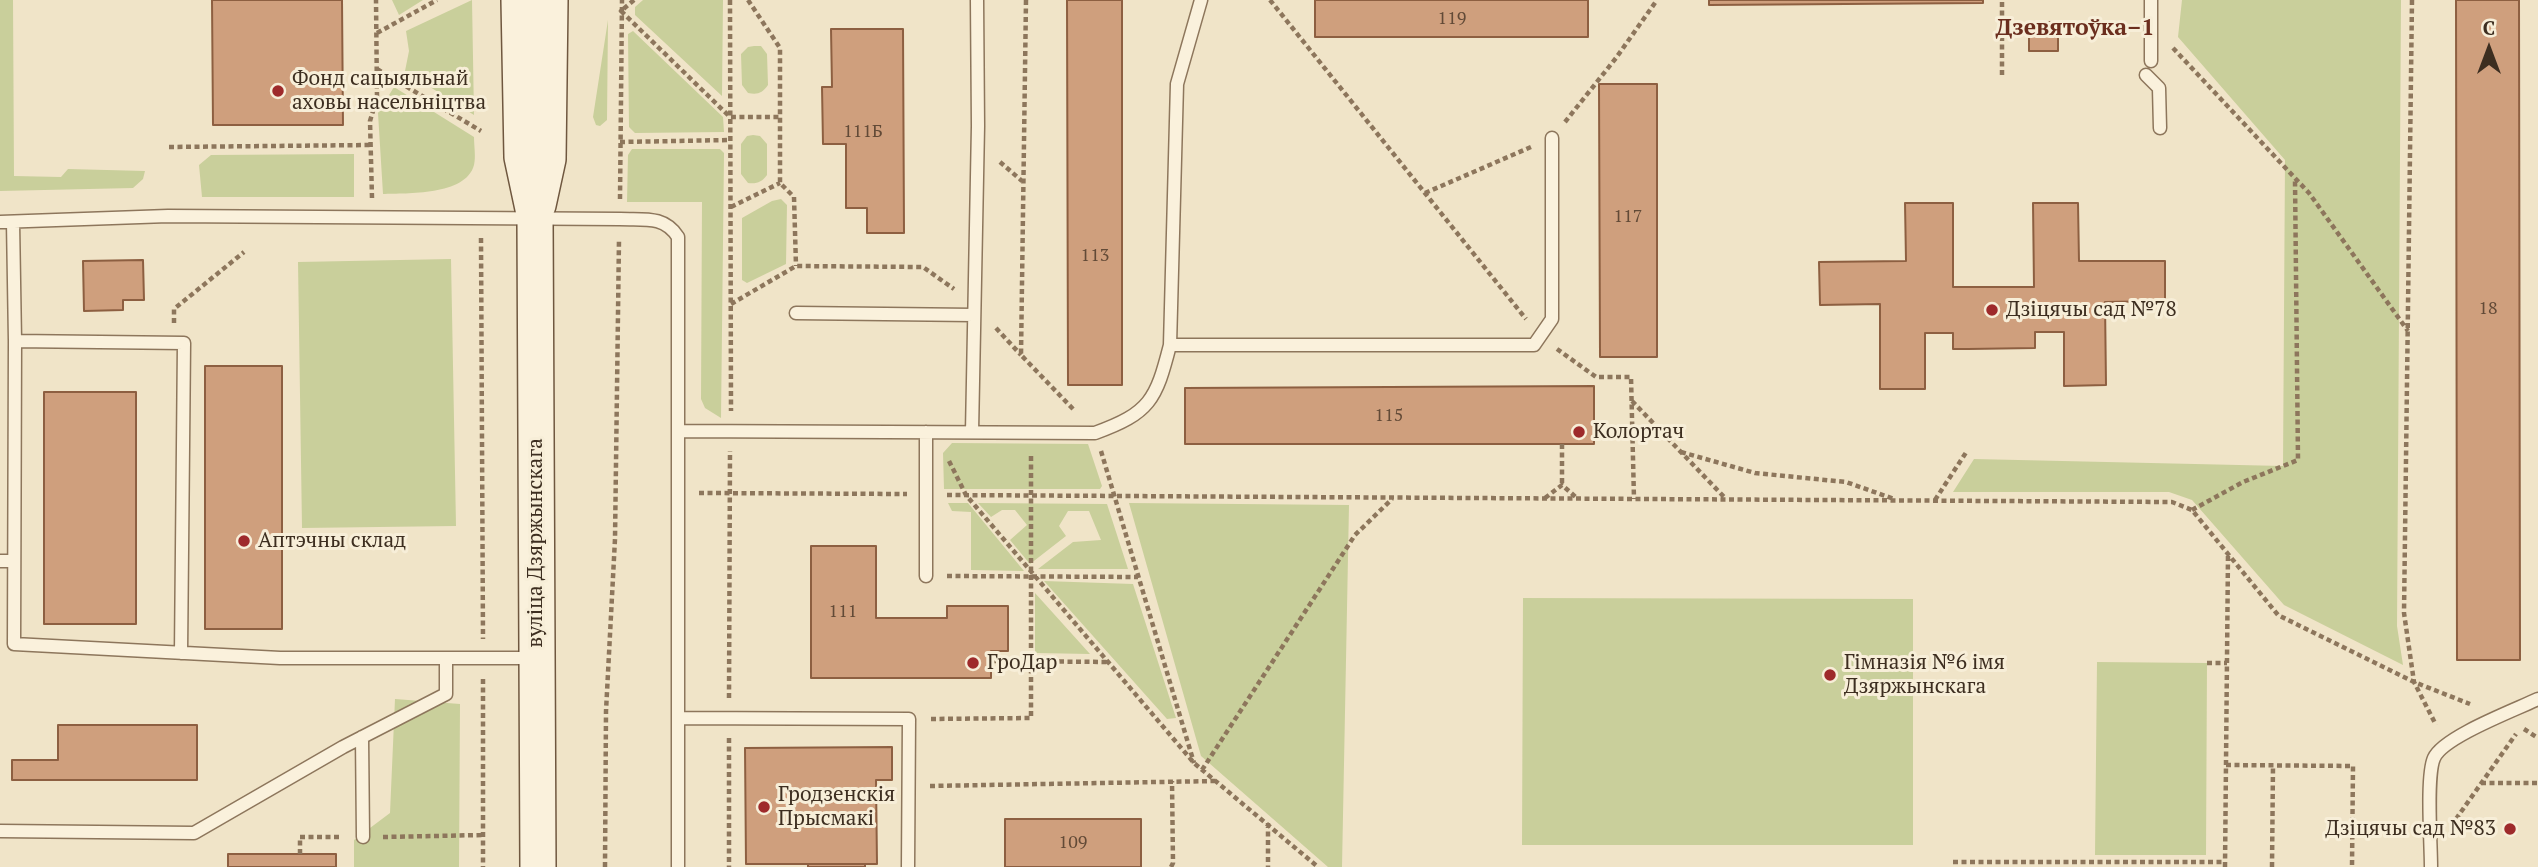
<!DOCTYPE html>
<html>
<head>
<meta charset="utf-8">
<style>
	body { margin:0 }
	#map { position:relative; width:2538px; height:867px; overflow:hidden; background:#f0e4c8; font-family:"PT Serif",serif }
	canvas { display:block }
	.north { position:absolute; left:2454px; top:14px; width:70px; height:70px; -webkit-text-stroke:5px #f7eed8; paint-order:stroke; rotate:0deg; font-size:19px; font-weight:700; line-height:28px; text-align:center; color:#3d2e20 }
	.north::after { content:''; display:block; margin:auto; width:24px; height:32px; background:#3d2e20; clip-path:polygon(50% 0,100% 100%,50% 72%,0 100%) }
</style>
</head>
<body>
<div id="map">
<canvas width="2538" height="867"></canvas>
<div class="north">С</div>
</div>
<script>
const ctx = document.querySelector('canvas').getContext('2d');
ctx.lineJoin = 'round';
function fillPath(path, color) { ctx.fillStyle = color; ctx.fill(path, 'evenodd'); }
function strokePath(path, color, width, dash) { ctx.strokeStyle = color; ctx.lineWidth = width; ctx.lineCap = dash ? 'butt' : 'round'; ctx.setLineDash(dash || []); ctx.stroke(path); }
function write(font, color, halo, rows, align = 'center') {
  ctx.font = font + ' "PT Serif",serif'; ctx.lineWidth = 6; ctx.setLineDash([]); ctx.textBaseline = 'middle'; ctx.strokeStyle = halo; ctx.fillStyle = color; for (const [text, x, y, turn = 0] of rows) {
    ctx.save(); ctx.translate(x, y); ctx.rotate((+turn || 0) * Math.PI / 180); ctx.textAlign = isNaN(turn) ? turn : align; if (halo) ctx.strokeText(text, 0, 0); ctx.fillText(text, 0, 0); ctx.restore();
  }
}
fillPath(new Path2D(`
	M0 0H13L14 176 61 177 68 169 145 171 143 179 133 188 0 191Z
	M392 0H423L399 15Z
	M472 0 474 115 405 71 409 51 406 31Z
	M643 0H723L722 96 635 15V7Z
	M2182 0H2401L2397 626 2403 665 2284 605 2192 500 2169 492H1953L1974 459 2283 466 2285 160 2178 37Z
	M608 20 607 120 600 126 596 125 593 117Z
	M633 31 723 117 724 132 635 133 629 127 628 34Z
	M754 46H761L767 54 768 85C762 93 758 95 748 93L742 85 741 54 748 47Z
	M394 87 474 137C474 146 476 157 474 165 466 196 406 193 383 194L378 113Z
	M753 135 760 136 767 144V175C762 182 757 184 748 183L741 174V144L747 136Z
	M632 149H720L724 153 721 418 705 408 701 399 702 202H627L628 155Z
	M354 154V197H202L199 165 211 155Z
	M781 199 787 205 786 264 747 283 742 280V218L772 201Z
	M451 259 456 526 302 528 298 262Z
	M952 443 1088 444 1102 486 1100 489H944L943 453Z
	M948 503H968L1024 571 971 570V512L952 511Z
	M978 503 1107 504 1128 569H1038L1073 542 1101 540 1089 511H1068L1059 526 1066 536 1030 564 1010 540 1027 525 1015 510H1002L991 517Z
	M1129 503 1349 505 1342 867H1328L1201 756Z
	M1044 581 1133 584 1176 718 1167 719Z
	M1035 593 1090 654 1035 653Z
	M1523 598 1913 599V845H1522Z
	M2097 662 2207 663 2206 855H2095Z
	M395 699 460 704 459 867H354V840L390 813Z`), '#c9cf9b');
const building = new Path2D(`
	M212 0H342L343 125H213Z
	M1067 0H1122V385H1068Z
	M1315 0H1588V37H1315Z
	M1709 0H1983V3L1709 5Z
	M2456 0H2519L2520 660H2457Z
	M2029 22H2058V51H2029Z
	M831 29H903L904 233H867V208H846V144H823L822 87H832Z
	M1599 84H1657V357H1600Z
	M1905 203H1953V287H2034L2033 203H2078L2079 261H2165V301L2105 302 2106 385 2064 386V332H2035V348L1968 349H1953V333H1925V389H1880V304L1820 305 1819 262 1906 261Z
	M143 260 144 300H123V310L84 311 83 261Z
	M205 366H282V629H205Z
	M1594 386V444H1185V388Z
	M44 392H136V624H44Z
	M811 546H876V618H947V606H1008V651H991V678H811Z
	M58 725H197V780H12V760H58Z
	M892 747V780H876L877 864H746L745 748Z
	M1005 819H1141V867H1005Z
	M228 854H336V867H228Z
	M808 864H865V867H808Z`);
fillPath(building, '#cf9f7d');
strokePath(building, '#8d5f41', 2);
const service = new Path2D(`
	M2151 61V0
	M2146 75 2159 88 2160 128
	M0 222 168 216 620 219C643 220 664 215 678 237V867
	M13 222 15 341 14 644 280 658H536
	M796 313 974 315
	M15 341 184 343 181 653
	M1170 345H1534L1552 319V138
	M678 431 1095 433C1150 413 1156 400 1170 345L1177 84 1201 0
	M926 432V576
	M972 432 978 126 977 0
	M0 561H14
	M678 718 909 719 908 867
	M362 737 363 837
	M0 831 194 833 343 747 446 694V658
	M2431 867C2431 843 2426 776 2434 758 2443 737 2515 710 2538 699`);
const secondary = new Path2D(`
	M519 0 522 157 535 218 538 867
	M538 205 548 159 550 0`);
strokePath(service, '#8d765c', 15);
strokePath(secondary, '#6f573f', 38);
strokePath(new Path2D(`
	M634 0 621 11 730 117H779
	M730 0 731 411
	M748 0 780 48V183L794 197 796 266
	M1026 0 1021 355 1075 411
	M1270 0 1526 319
	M2412 0 2404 613 2414 682 2436 725
	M377 33 437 0
	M2173 48 2309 193 2408 331
	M377 69 481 131
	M2002 75V0
	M1565 122 1616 58 1657 0
	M620 142 730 140
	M169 147 370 145
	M1000 162 1022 181
	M1425 193 1531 147
	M372 198 370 121 377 98 376 0
	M620 199 622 0
	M731 207 780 183
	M481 238 483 639
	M731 304 796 266 923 267 954 289
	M174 323V309L244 252
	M996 328 1021 355
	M1557 349 1596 377H1631L1634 499
	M1632 401 1726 499
	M1562 444V485
	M1101 451 1194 763
	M1681 452 1755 473 1846 482 1894 499
	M949 461 966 495 1194 763 1318 867
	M699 493 907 494
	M947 495 2172 502 2192 510 2278 615 2414 682 2470 704
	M1545 498 1562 485 1578 499
	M1935 500 1967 451
	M2192 510 2243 482 2298 460 2295 180
	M947 576 1138 577
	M991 661 1108 662
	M2207 663H2227
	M483 679V867
	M729 698 730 451
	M931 719 1031 718V453
	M2524 729 2538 738
	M729 738V867
	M2226 765 2353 766 2352 867
	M1202 770 1355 535 1392 499
	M2481 783H2538
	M930 786 1215 781
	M2456 819 2516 734
	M1268 823V867
	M383 837 483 835
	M300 854V837H342
	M1953 862H2225
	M605 867 606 711 615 539 619 239
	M1171 867 1173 863 1172 781
	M2225 867 2228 554
	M2272 867 2273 766`), '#8d765c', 4.5, [5, 3.5]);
strokePath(service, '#faf1dc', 12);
strokePath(secondary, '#faf1dc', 35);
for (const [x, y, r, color] of [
	[278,91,7,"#9e2a2b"],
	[1992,310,7,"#9e2a2b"],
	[1579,432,7,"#9e2a2b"],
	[244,541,7,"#9e2a2b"],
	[973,663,7,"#9e2a2b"],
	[1830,675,7,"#9e2a2b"],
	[764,807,7,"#9e2a2b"],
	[2510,829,7,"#9e2a2b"]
]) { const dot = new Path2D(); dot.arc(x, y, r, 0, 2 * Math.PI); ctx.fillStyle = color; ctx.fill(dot); strokePath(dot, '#f7eed8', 2.5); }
write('18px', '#624a37', null, [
	["119",1452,19],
	["111Б",863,132],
	["117",1628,217],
	["113",1095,256],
	["18",2488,309],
	["115",1389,416],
	["111",843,612],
	["109",1073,843]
]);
write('21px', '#3d2e20', '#f7eed8', [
	["Фонд сацыяльнай",292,79],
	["аховы насельніцтва",292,103],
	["Дзіцячы сад №78",2006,310],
	["Колортач",1593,432],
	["Аптэчны склад",258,541],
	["ГроДар",987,663],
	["Гімназія №6 імя",1844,663],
	["Дзяржынскага",1844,687],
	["Гродзенскія",778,795],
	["Прысмакі",778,819],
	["Дзіцячы сад №83",2496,829,"right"]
], 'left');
write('21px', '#3d2e20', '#f7eed8', [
	["вуліца Дзяржынскага",536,543,-90]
]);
write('bold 23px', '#6b2e1e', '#f7eed8', [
	["Дзевятоўка–1",2075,28]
]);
</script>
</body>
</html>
